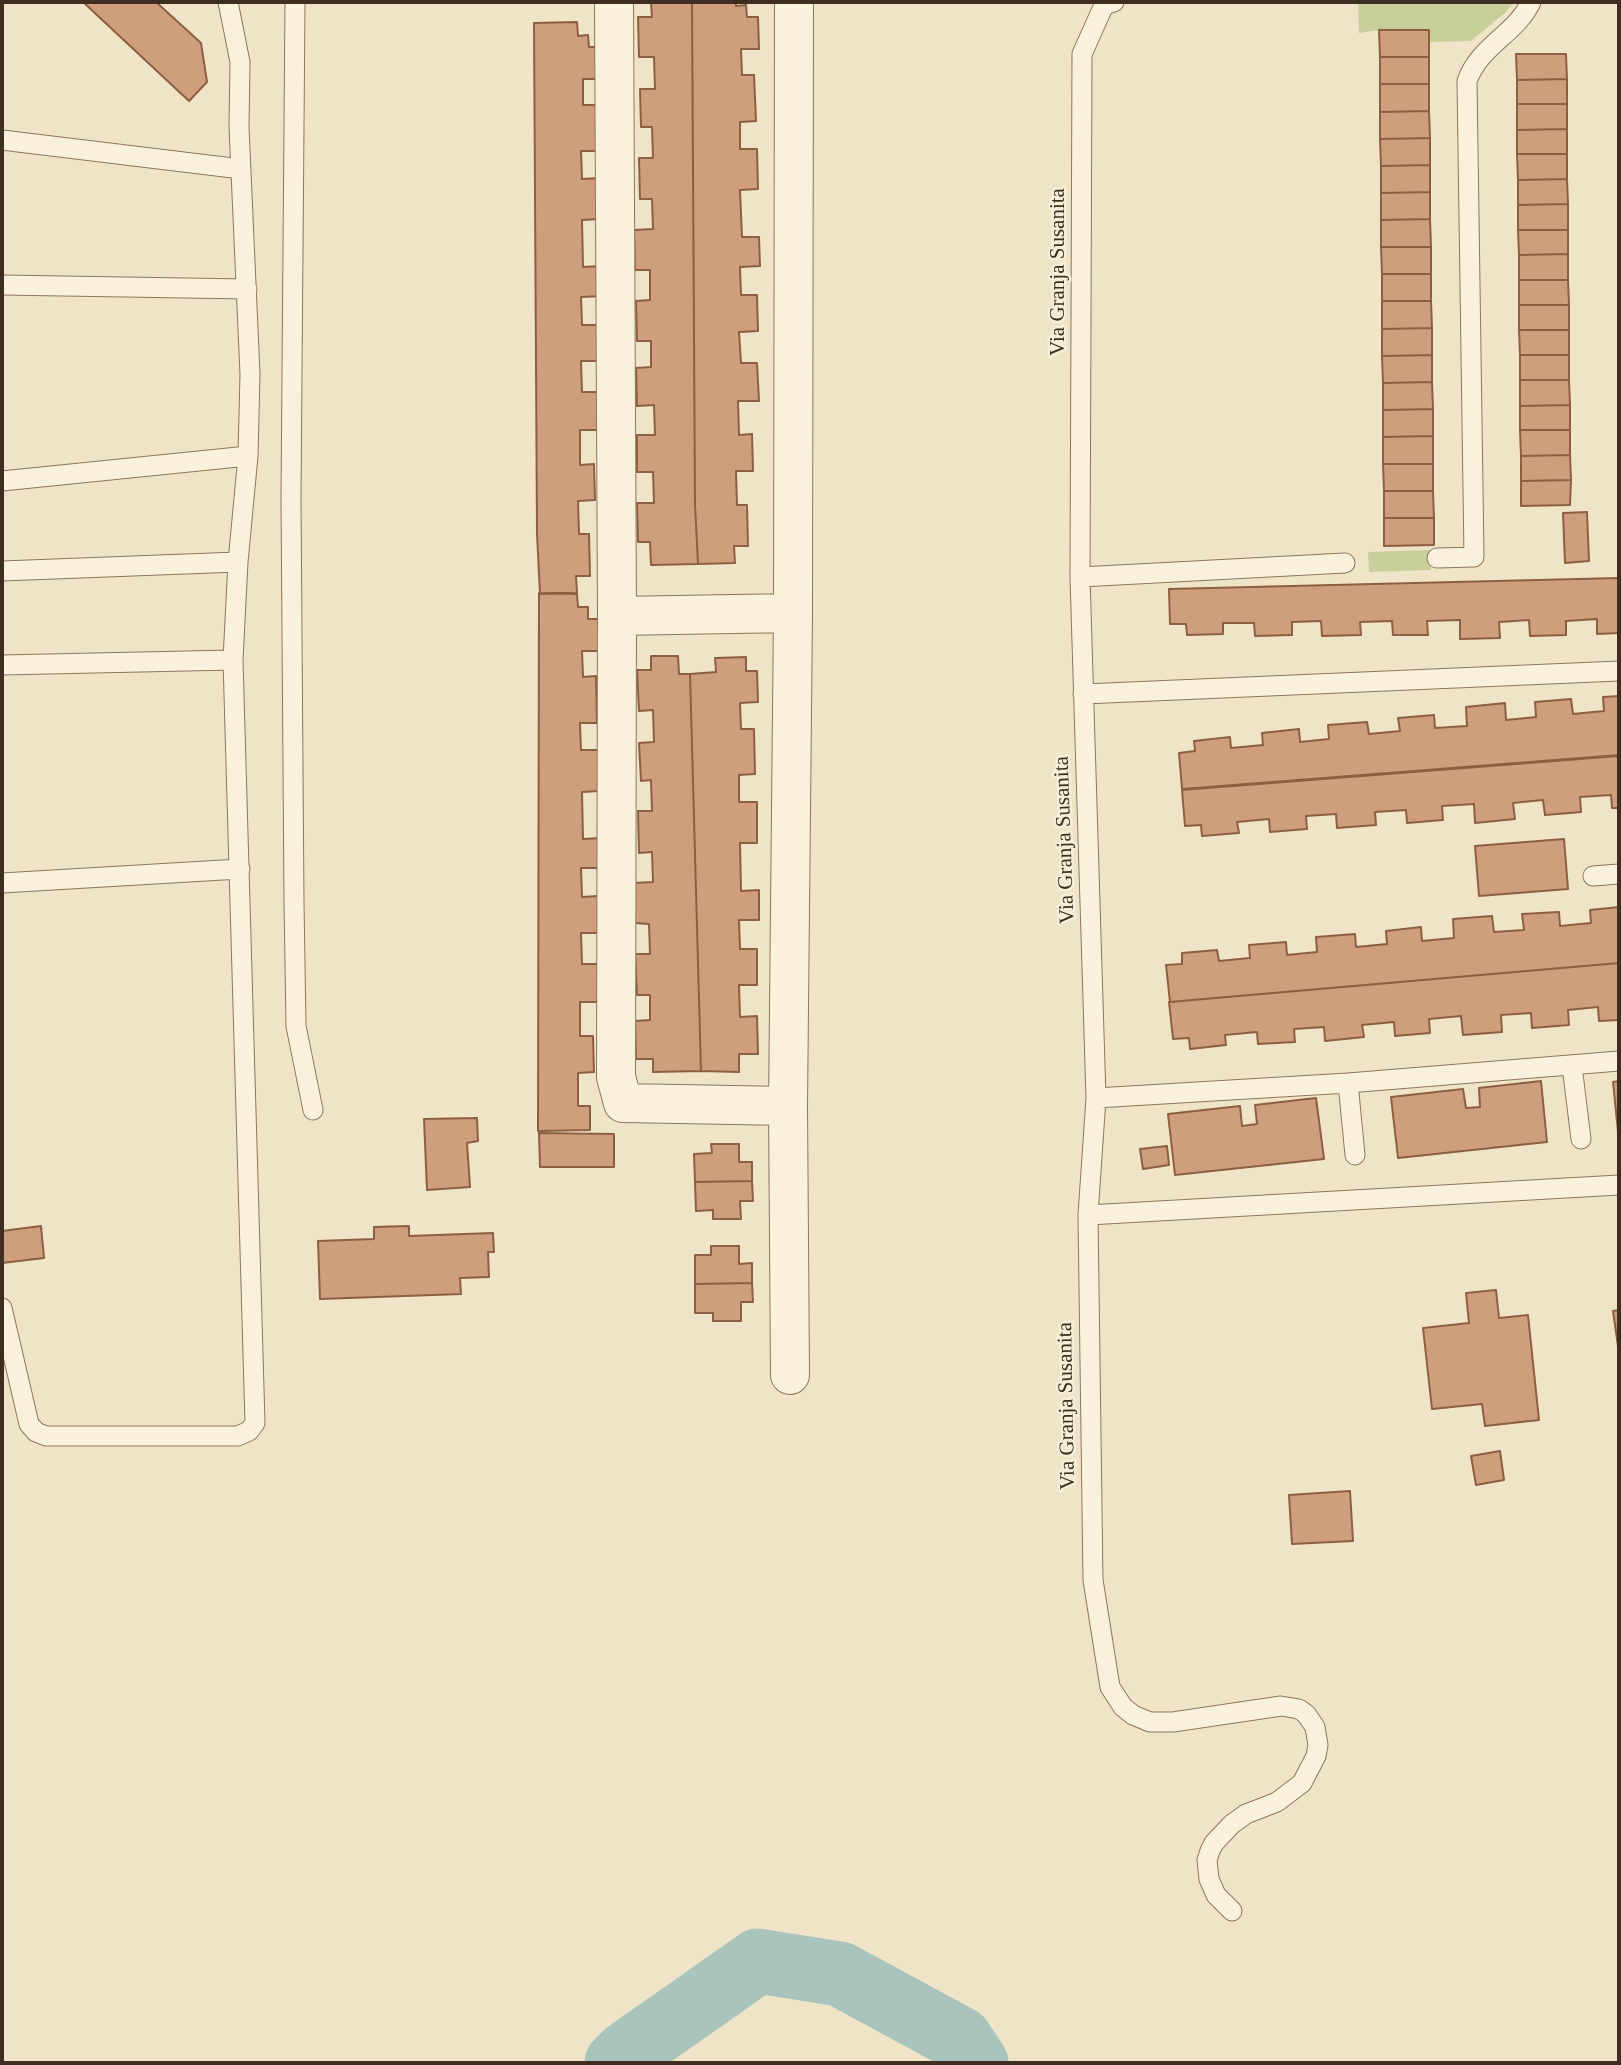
<!DOCTYPE html>
<html>
<head>
<meta charset="utf-8">
<style>
	body { margin:0 }
	#map { position:relative; width:1621px; height:2065px; overflow:hidden; background:#f0e4c8; font-family:Georgia,serif }
	canvas { display:block }
	.frame { position:absolute; inset:0; border:4px solid #3d2e20; pointer-events:none }
</style>
</head>
<body>
<div id="map">
<canvas width="1621" height="2065"></canvas>
<div class="frame"></div>
</div>
<script>
const ctx = document.querySelector('canvas').getContext('2d');
ctx.lineJoin = 'round';
function fillPath(path, color) { ctx.fillStyle = color; ctx.fill(path, 'evenodd'); }
function strokePath(path, color, width, dash) { ctx.strokeStyle = color; ctx.lineWidth = width; ctx.lineCap = dash ? 'butt' : 'round'; ctx.setLineDash(dash || []); ctx.stroke(path); }
function write(font, color, halo, rows, align = 'center') {
  ctx.font = font + ' Georgia,serif'; ctx.lineWidth = 5; ctx.setLineDash([]); ctx.textBaseline = 'middle'; ctx.strokeStyle = halo; ctx.fillStyle = color; for (const [text, x, y, turn = 0] of rows) {
    ctx.save(); ctx.translate(x, y); ctx.rotate((+turn || 0) * Math.PI / 180); ctx.textAlign = isNaN(turn) ? turn : align; if (halo) ctx.strokeText(text, 0, 0); ctx.fillText(text, 0, 0); ctx.restore();
  }
}
fillPath(new Path2D(`
	M1358 2H1514L1506 12 1471 41 1429 42 1428 30H1379L1359 33Z
	M1430 550 1431 570 1369 572 1368 552Z`), '#c9cf9b');
strokePath(new Path2D(`
	M617 2063 627 2053 758 1961 840 1974 960 2039 976 2063`), '#a9c4bc', 65);
const building = new Path2D(`
	M83 2H156L201 43 207 82 189 101Z
	M671 2H692L695 504 698 564 651 565 650 542H638L637 503H654L653 472H637V435H655L654 405 637 406 636 368 651 367V341H637L636 301 650 300V270H635L634 230 653 229 652 199H640L639 158H653L652 127H641L640 89H655L654 57H639L638 17H652L651 3Z
	M692 2H736V6L746 5 747 17H758L759 49H741L742 75H754L756 121 740 122V149H757L758 189 740 190 742 237H759L760 266 740 267 741 295H757L758 331 739 332 741 363H757L759 401H738L739 435 752 434 753 471H736L737 505H747L748 546H734L735 563 698 564 695 504Z
	M577 22 578 36 588 35 589 47H599L600 79H583V105H596L597 151H581L582 179 599 178 600 219 582 220 583 267 601 266 602 296 581 297 582 325H598L600 361H581L582 392H599L600 430H580V465L594 464 595 500 578 501 579 534H589L590 576H576L577 593 540 594 537 533 534 23Z
	M1379 30H1429V57H1380Z
	M1516 54H1566L1567 79 1517 80Z
	M1380 57H1429V84H1380Z
	M1567 79V104H1517V80Z
	M1380 84H1429V111L1380 112Z
	M1517 104H1567V129L1517 130Z
	M1429 111 1430 138 1380 139V112Z
	M1567 129V154H1517V130Z
	M1430 138V165L1381 166 1380 139Z
	M1517 154H1567V179L1518 180Z
	M1430 165V192L1381 193V166Z
	M1567 179 1568 204 1518 205V180Z
	M1430 192V219L1381 220V193Z
	M1568 204V230H1518V205Z
	M1430 219 1431 247H1381V220Z
	M1518 230H1568V254L1519 255Z
	M1381 247H1431V274H1382Z
	M1568 254V280H1519V255Z
	M1382 274H1431V301H1382Z
	M1519 280H1568L1569 305H1519Z
	M1382 301H1431L1432 328 1382 329Z
	M1519 305H1569V330H1519Z
	M1432 328V355L1382 356V329Z
	M1519 330H1569V355H1520Z
	M1432 355V382L1383 383 1382 356Z
	M1520 355H1569V380H1520Z
	M1520 380H1569L1570 405 1520 406Z
	M1432 382 1433 409 1383 410V383Z
	M1570 405V430H1520V406Z
	M1433 409V436L1383 437V410Z
	M1520 430H1570V455L1521 456Z
	M1433 436V464H1383V437Z
	M1570 455 1571 480 1521 481V456Z
	M1383 464H1433V491H1384Z
	M1571 480 1570 505 1521 506V481Z
	M1384 491H1433L1434 518H1384Z
	M1587 512 1589 561 1565 563 1563 513Z
	M1384 518H1434V545L1384 546Z
	M1619 578V633L1597 634V619L1566 621V635L1530 636 1529 620 1499 622 1500 638 1460 639V620L1427 621 1428 635H1393L1392 621 1360 622 1361 635 1322 636 1321 621 1292 622V635L1255 636 1254 623H1223V634L1187 635 1186 624H1170L1169 589Z
	M539 593 577 594 578 607H588V619H599L600 651H582L583 677 596 676 597 723H580L581 750H599V791L582 792 583 839 601 838V868H581L582 897 598 896 599 933H581L582 964H599V1002H580V1036H593L594 1072 578 1073V1106H590V1130L538 1131Z
	M651 656H678L679 674H690L701 1071 653 1072V1059H636L635 1021 650 1020V995H637L635 954H650L649 924 635 923 633 883 653 882 652 852 639 853 638 811H652L651 780 641 781 639 743 654 742 653 710 639 711 637 670H651Z
	M746 657V671H757L758 702 740 703 741 729H754L755 774 739 775V802H757V843H740L741 891 759 890V920H739L740 949H757V985H739L740 1017 757 1016 758 1054H739V1072L701 1071 690 674 716 672 715 658Z
	M1619 696V755L1182 789 1179 753 1195 751 1194 741 1230 737 1231 748 1263 745 1262 733 1299 729 1300 742 1329 739 1328 725 1367 722 1369 734 1400 731 1398 718 1434 715 1435 728 1467 726 1466 707 1505 703 1506 720 1536 717 1535 702 1571 699 1573 714 1604 711 1603 697Z
	M1619 756V808H1612L1611 795 1580 797 1581 812 1545 815 1543 800 1513 803 1515 819 1475 823 1474 804 1442 806 1443 820 1407 823 1406 810 1375 812 1376 825 1337 828 1336 814 1306 816 1307 829 1270 832 1269 819 1237 822 1239 833 1202 836 1201 825 1185 826 1182 790Z
	M1564 839 1568 889 1479 896 1475 846Z
	M1619 907V963L1170 1002 1166 965 1182 964V953L1217 950 1219 961 1250 958 1249 945 1286 942 1287 955 1317 952 1316 937 1355 934 1356 947 1387 944 1386 931 1421 927 1422 941 1454 938 1453 919 1492 916 1494 932 1524 930 1522 914 1559 912 1560 926 1591 923 1590 910Z
	M1619 963V1020L1599 1021 1598 1007 1568 1010 1569 1025 1532 1028 1531 1013 1501 1015 1502 1032 1463 1035 1461 1016 1429 1019 1430 1033 1395 1036 1394 1022 1362 1025 1364 1037 1325 1041 1324 1027 1294 1029 1295 1042 1258 1044 1257 1032 1225 1035 1226 1045 1190 1049 1189 1038 1173 1039 1169 1002Z
	M1541 1081 1547 1142 1398 1158 1391 1097 1463 1089 1466 1108 1480 1107 1479 1088Z
	M1619 1081V1142L1613 1082Z
	M1316 1098 1324 1159 1175 1175 1168 1114 1240 1106 1242 1126 1257 1124 1255 1105Z
	M477 1118 478 1141 467 1143 470 1187 427 1190 424 1119Z
	M539 1133 614 1134V1167H540Z
	M711 1144H739V1162H752V1181L695 1182 694 1154 712 1153Z
	M1167 1146 1169 1165 1143 1169 1140 1149Z
	M752 1181 753 1201H740L741 1219H713V1210L696 1211 695 1182Z
	M41 1226 44 1258 2 1263V1231Z
	M409 1226V1236L493 1233 494 1252H488L489 1277 460 1278 461 1294 320 1299 318 1241 374 1239V1227Z
	M711 1246H739V1264L752 1263V1283L695 1284V1255H711Z
	M752 1283 753 1302H741V1321H713V1313H695V1284Z
	M1496 1290 1499 1318 1528 1315 1539 1420 1485 1426 1482 1404 1432 1409 1423 1328 1469 1323 1466 1293Z
	M1619 1310V1353L1613 1311Z
	M1500 1451 1504 1480 1476 1485 1471 1456Z
	M1350 1491 1353 1541 1292 1544 1289 1495Z`);
fillPath(building, '#cf9f7d');
strokePath(building, '#8d5f41', 2);
const lane = new Path2D(`
	M295 2 291 498 294 902 296 1026 313 1110
	M1114 2 1104 5 1082 54 1080 577 1096 1098 1088 1215 1093 1580 1110 1687 1123 1707 1133 1715 1150 1722H1173L1281 1706 1299 1709 1306 1714 1315 1727 1318 1745 1316 1756 1302 1783 1277 1802 1246 1814 1232 1824 1214 1843 1210 1851 1207 1860 1209 1879 1216 1895 1232 1911
	M2 140 241 169
	M2 285 247 289
	M2 481 248 456 250 374 239 127 240 62 228 2
	M1437 558 1474 557 1467 81C1480 45 1516 34 1531 2
	M2 571 238 562
	M1080 577 1345 563
	M2 665 233 660
	M1083 694 1619 671
	M1593 876 1619 874
	M2 883 240 869
	M1572 1066 1581 1139
	M1348 1083 1355 1155
	M1096 1098 1348 1083 1619 1061
	M1088 1215 1619 1185
	M2 1308 29 1424 36 1432 46 1436H238L249 1431 255 1423 233 660 238 562 248 456`);
const street = new Path2D(`
	M614 2 617 616 616 1077 623 1103 788 1106
	M617 616 793 613
	M790 1375 788 1106 793 613 794 2`);
strokePath(lane, '#8d765c', 21);
strokePath(street, '#8d765c', 40);
strokePath(lane, '#faf1dc', 19);
strokePath(street, '#faf1dc', 38);
write('21px', '#3d2e20', '#f7eed8', [
	["Via Granja Susanita",1058,272,-90],
	["Via Granja Susanita",1065,840,-92],
	["Via Granja Susanita",1067,1406,-91]
]);
</script>
</body>
</html>
